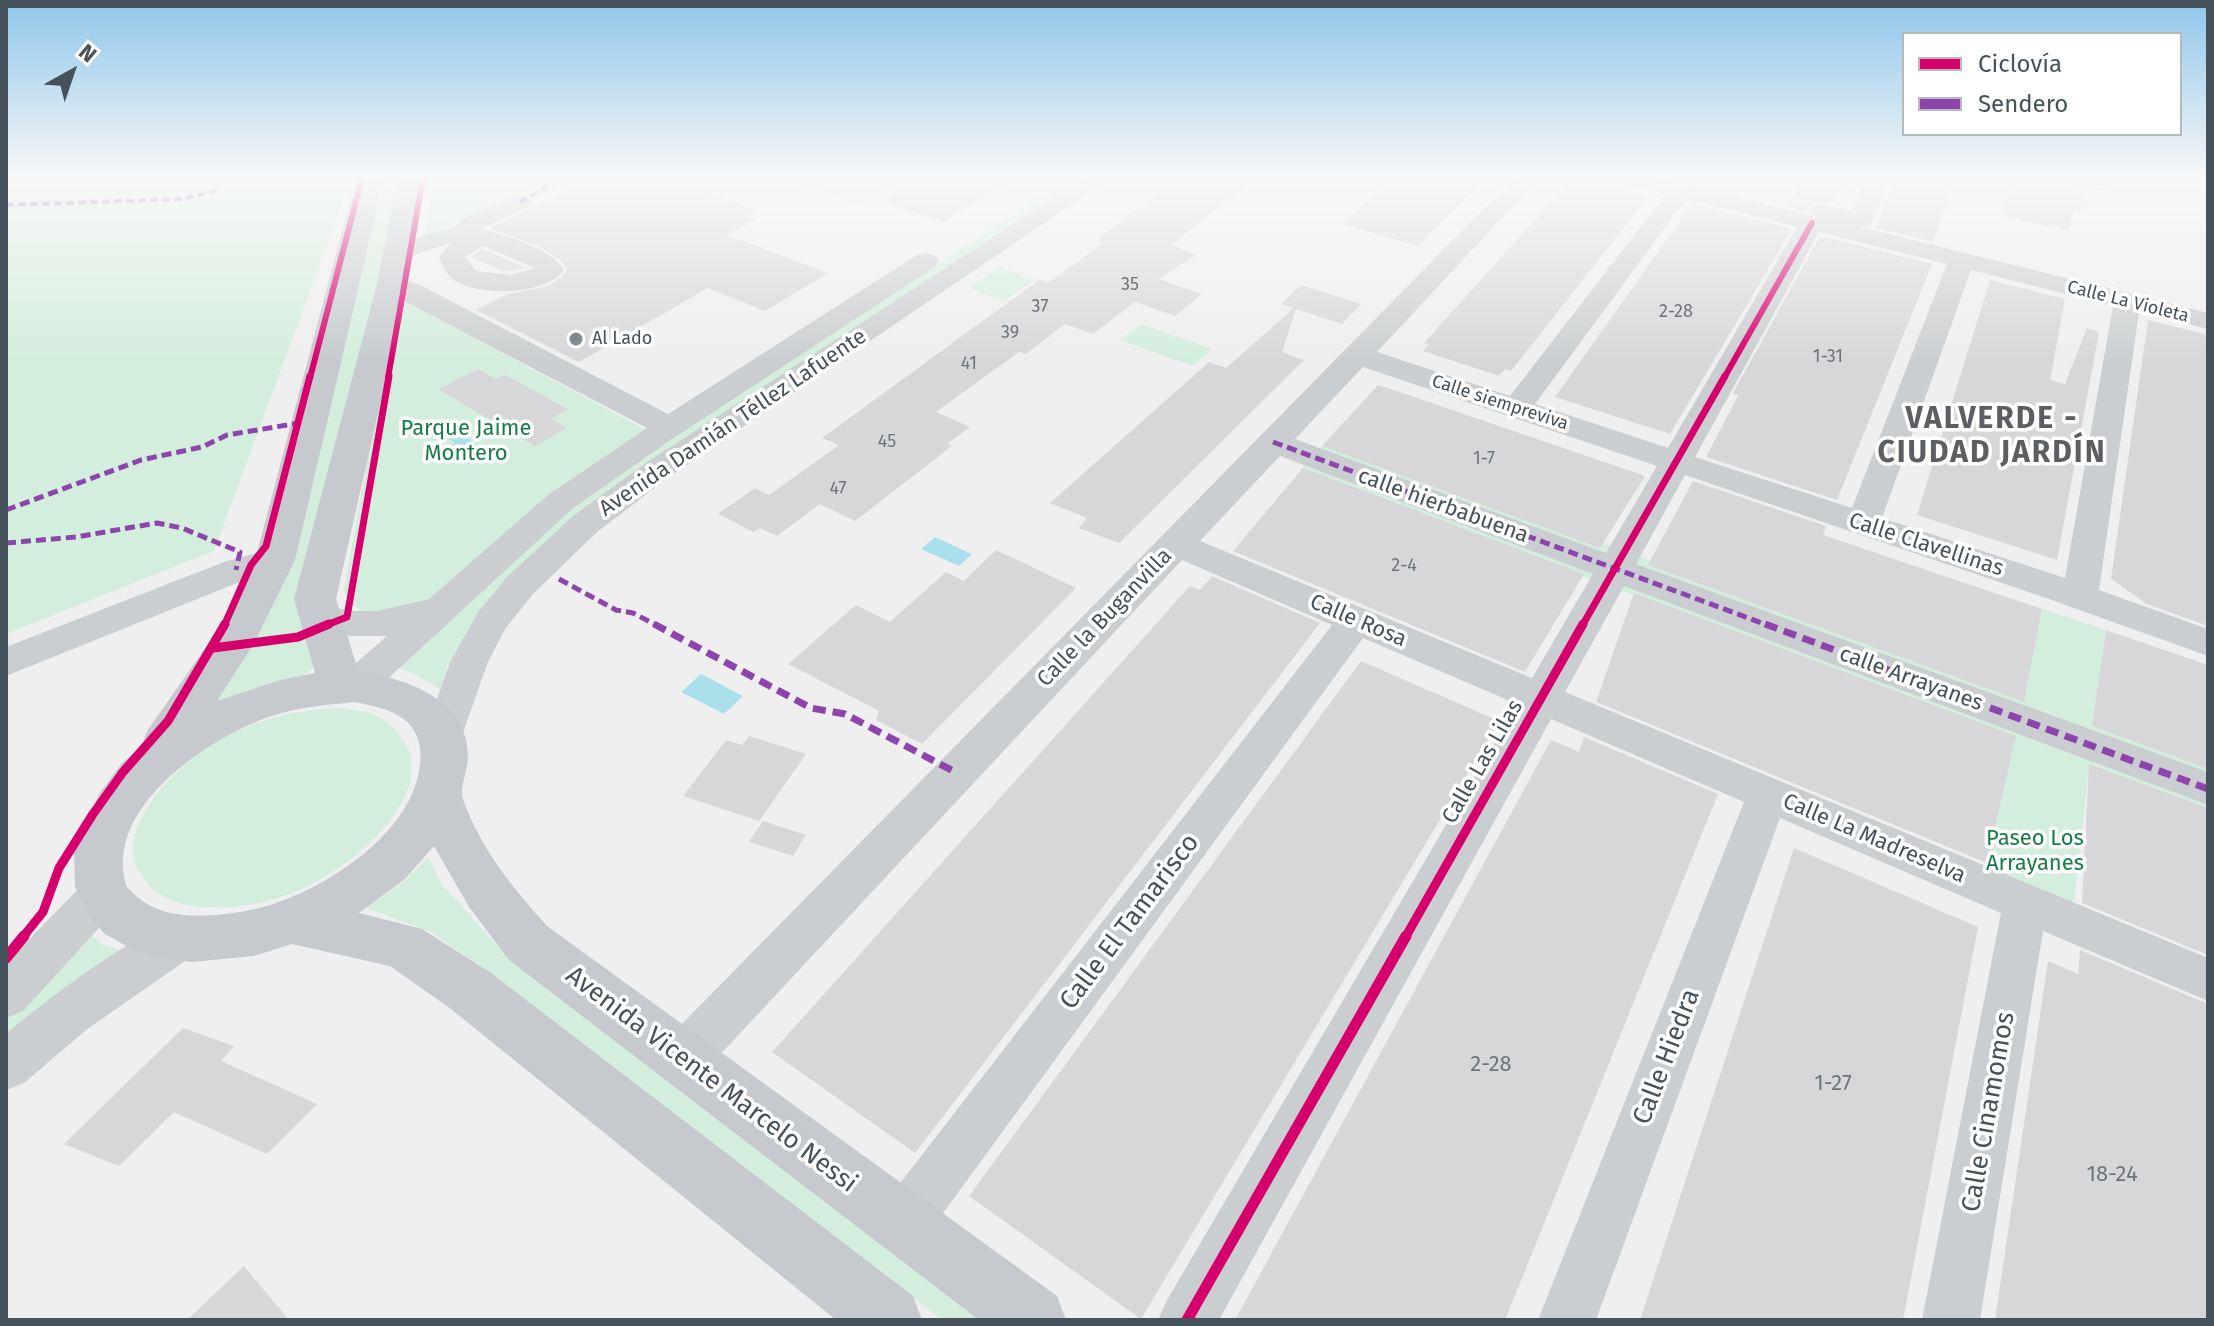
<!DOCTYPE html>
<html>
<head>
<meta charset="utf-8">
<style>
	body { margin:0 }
	#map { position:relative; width:2214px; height:1326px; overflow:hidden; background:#f0efef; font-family:"Fira Sans",sans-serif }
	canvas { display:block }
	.frame { position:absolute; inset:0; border:8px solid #46525b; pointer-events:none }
	.legend { position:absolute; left:1902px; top:32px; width:280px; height:104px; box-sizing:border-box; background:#fff; border:2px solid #b5babd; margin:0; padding:10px 14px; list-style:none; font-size:24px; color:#46525b }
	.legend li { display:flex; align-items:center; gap:16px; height:40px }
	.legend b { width:40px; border:2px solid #b5babd }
	.north { position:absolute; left:32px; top:32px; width:80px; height:80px; -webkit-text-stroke:6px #fff; paint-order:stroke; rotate:40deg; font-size:22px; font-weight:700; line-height:32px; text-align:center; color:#46525b }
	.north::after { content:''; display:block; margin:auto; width:28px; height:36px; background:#46525b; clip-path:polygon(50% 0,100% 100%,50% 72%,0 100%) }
</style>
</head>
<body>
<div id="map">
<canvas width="2214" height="1326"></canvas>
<div class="frame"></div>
<ul class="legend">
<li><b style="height:10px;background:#d6006c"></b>Ciclovía</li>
<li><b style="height:10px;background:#8e44ad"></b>Sendero</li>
</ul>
<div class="north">N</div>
</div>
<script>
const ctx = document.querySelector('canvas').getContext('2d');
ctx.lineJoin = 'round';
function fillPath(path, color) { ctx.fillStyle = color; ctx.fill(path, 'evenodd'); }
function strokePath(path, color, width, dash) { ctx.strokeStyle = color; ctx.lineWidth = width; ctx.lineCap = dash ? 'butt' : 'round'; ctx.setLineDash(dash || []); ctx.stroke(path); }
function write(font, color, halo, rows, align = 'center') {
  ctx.font = font + ' "Fira Sans",sans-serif'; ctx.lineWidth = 7; ctx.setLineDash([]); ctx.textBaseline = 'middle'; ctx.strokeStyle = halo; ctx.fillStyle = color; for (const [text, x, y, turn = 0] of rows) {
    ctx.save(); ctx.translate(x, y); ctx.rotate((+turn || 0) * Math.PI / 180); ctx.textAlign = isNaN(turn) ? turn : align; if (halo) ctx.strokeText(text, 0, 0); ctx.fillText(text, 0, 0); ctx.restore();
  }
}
fillPath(new Path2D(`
	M6 178H348L341 207 214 551 6 634Z
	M385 178H400L305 626 315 667 304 675 254 689 211 708 292 562Z
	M434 178H581L534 201 519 196 423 237Z
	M779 178H907L861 205Z
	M1069 178H1086L632 478 485 608 448 665 440 689 410 672 394 667 558 517 631 462Z
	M999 267 1034 280 1004 301 969 288Z
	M396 296 646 430 433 596 412 608 364 613 347 599 344 590Z
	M1141 324 1212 349 1192 366 1120 340Z
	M1326 442 2025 696 2042 609 2106 630 2093 721 2208 763V812L2089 767 2072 923 1985 874 2015 739 1300 470Z
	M344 708C354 710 365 711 374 715 388 721 397 730 405 743 433 793 365 853 326 876 290 898 246 910 205 907 183 906 159 900 146 881 143 877 138 871 136 866 122 824 167 778 197 755 240 722 291 709 344 708Z
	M429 857 440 882 490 938 992 1320H942L504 983 429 931 366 908 401 884Z
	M84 925 101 944 131 953 6 1039V1018Z`), '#d3eedd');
fillPath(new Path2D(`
	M452 429 490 452 467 465 443 450 455 443 442 435Z
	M935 537 972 554 959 566 921 549Z
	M701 674 743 696 724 714 681 692Z`), '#a9e0ec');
fillPath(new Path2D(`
	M592 178H666L757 210 745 216 755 220 726 235 828 273 765 311 708 288 579 362 476 310 508 294 545 287 558 280 567 270 560 260 540 247 489 228Z
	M920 178H1014L943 222 880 201Z
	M1177 178H1257L1171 245 1196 255 1158 279 1202 294 1175 316 1135 302 1093 334 1065 324 1026 354 1019 352 936 412 970 427 947 444 952 446 855 521 820 504 777 536 760 528 753 532 718 514 755 488 769 495 839 445 822 438 1039 280 1048 283 1104 243 1097 240Z
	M1394 178H1487L1418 246 1342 224Z
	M1577 178 1649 196 1511 371 1505 369 1499 376 1423 351 1429 344 1424 343 1569 182Z
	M1804 178H1846L1833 203H1812L1807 212 1787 207Z
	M1896 178H1955L1933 242 1875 228Z
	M2012 178H2056L2062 186 2084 190 2080 211 2073 209 2069 231 2002 216Z
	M1692 204 1792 229 1670 434 1555 397Z
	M1820 236 1932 264 1837 500 1706 457 1738 396 1733 393Z
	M483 249 526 268 504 271 471 257Z
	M1990 280 2065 299 2050 380 2065 384 2087 328 2099 332 2057 560 1917 515Z
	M1301 285 1361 304 1342 324 1296 309 1282 352 1304 360 1119 543 1079 528 1087 518 1050 503 1209 362 1226 368 1294 308 1281 304Z
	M2148 320 2208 335V626L2147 604 2111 579Z
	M478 369 496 379 505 375 568 409 551 419 567 428 535 446 438 389Z
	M1378 385 1397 391 1645 476 1600 548 1322 446Z
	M1303 468 1584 574 1525 672 1233 551Z
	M1693 481 1826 526 1823 535 2042 609 2024 702 1648 565Z
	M996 550 1076 588 922 744 876 720 879 711 788 664 856 605 890 622 946 572 964 581Z
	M1212 576 1320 623 915 1153 772 1052 1190 586 1200 590Z
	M1634 593 2016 736 1987 863 1596 702Z
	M2106 630 2208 665V769L2092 726Z
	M1361 661 1499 721 1141 1319 969 1196Z
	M749 736 806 754 759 821 683 796 726 740 742 745Z
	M1584 737 1718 794 1505 1320H1235L1551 740 1579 752Z
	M2089 764 2208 808V955L2082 903Z
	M763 821 806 835 793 856 749 842Z
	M1794 848 1978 927 1903 1320H1640Z
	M2080 950 2208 1004V1320H1995L2048 961 2078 974Z
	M183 1028 234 1046 221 1061 317 1104 267 1154 174 1112 119 1166 64 1144Z
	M244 1266 289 1320H187Z`), '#d7d7d9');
fillPath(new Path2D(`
	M1084 178H1111L669 477 597 532 533 594 505 629 488 662 457 749 443 753 429 749 423 738 450 662 479 611 507 577 573 516 646 463Z
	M1514 178H1539L1377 352 1510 396 1666 194 1622 183 1618 178H1658L1813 216 1810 211 1813 206 1822 204 1852 211 1867 178H1891L1872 220 1869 225 1860 227 2208 313V329L2139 312 2099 590 2208 629V656L2046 598 1685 475 1636 564 2208 772V805L1624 586 1565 692 2208 958V1001L2043 931 1980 1320H1922L2001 913 1780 818 1596 1320H1538L1744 802 1551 719 1219 1320H1158L1167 1300 1517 704 1363 638 922 1242 903 1250 884 1242 876 1223 884 1204 1332 625 1182 560 701 1075 683 1081 665 1075 658 1058 665 1041ZM1686 199 1797 227 1668 448 1535 404ZM1819 232 1947 264 1852 508 1695 457ZM1971 270 2113 306 2065 578 1882 518ZM1363 367 1657 466 1606 553 1295 439ZM1280 456 1593 574 1532 678 1200 541Z
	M2059 178H2104L2113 184 2109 189 2101 191 2063 183Z
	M520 195 529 197 532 202 529 207 480 229C503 234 553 249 564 270 547 295 482 296 457 282 447 276 443 267 439 257L450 243 411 256 389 255 385 250 389 245 455 227 462 219ZM483 246 535 268 512 275 476 271 465 257Z
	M926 253 935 255 939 261 935 267 666 443 572 509 369 696 355 700 341 696 336 686 341 676 387 636H350L307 626 302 617 307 608 320 604 350 611H378L429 599 548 495 647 428 383 290 379 284 383 278 392 276 418 284 668 414 917 255Z
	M275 548 287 552 292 560 287 568 247 579 6 676V647L224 562Z
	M103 874 119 880 125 893 119 906 23 1011 6 1018V963L87 880Z
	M182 918 198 924 205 938 198 952 86 1030 24 1083 6 1090V1034C50 997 129 937 182 918Z`), '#cbced0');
fillPath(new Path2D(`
	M356 178H384L295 560 253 645 217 701 280 680 315 673 294 599 377 284 398 178H425L407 284 336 599 358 670C406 680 468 697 468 757 468 770 459 788 463 799 480 848 513 888 547 926L1057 1296 1066 1320H979L509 960 469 907 434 846 405 879 359 913 422 929 491 973 913 1296 922 1320H836L451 1009 390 966 292 944 254 956 192 962 156 957 126 946 105 934 91 919 75 887 74 851 99 794 122 763 142 746 147 731 213 637 255 560ZM355 702C373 706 392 709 406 721 419 732 422 750 420 766 413 817 368 855 326 880 292 900 256 912 216 915 181 917 152 915 127 887 102 813 199 745 258 721 289 708 322 705 355 702Z`), '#c6cace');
strokePath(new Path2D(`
	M520 202 561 178
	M6 205 181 199 219 190`), '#8e44ad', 4, [8, 4]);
strokePath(new Path2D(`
	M1273 442 1770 626
	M6 510 141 460 202 447 227 435 299 423
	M6 543 76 537 157 523 182 528 240 552 236 570
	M559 579 616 610 633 613 658 626`), '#8e44ad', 5, [10, 5]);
strokePath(new Path2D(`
	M654 624 811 708 845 714 957 773
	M1765 624 2208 789`), '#8e44ad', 7, [13, 7]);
strokePath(new Path2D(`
	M310 378 362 178
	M388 378 423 178
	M1724 378 1812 223`), '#d6006c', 6);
strokePath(new Path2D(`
	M224 626 251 565 266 546 310 376
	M324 626 347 617 389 376
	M1582 626 1725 376`), '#d6006c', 7);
strokePath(new Path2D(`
	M213 648 298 637 329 624
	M22 938 43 912 59 868 93 814 123 772 168 721 225 624
	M1405 938 1583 624`), '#d6006c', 9);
strokePath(new Path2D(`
	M6 958 24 936
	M1187 1320 1406 936`), '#d6006c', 11);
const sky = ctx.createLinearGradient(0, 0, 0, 363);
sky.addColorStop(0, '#8fc6ea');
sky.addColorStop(0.49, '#f8f8f8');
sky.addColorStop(1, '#f8f8f800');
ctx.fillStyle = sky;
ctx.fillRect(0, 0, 2214, 363);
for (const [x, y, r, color] of [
	[576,339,8,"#82898f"]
]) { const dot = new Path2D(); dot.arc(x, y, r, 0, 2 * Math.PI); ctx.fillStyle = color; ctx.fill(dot); strokePath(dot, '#fff', 3); }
write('18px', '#6c757c', null, [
	["35",1130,285],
	["37",1040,307],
	["2-28",1676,312],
	["39",1010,333],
	["1-31",1828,357],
	["41",969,364],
	["45",887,442],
	["1-7",1484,459],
	["47",838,489],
	["2-4",1404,566]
]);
write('18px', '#46525b', '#fff', [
	["Calle La Violeta",2128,302,14],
	["Calle siempreviva",1500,403,18]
]);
write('18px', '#46525b', '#fff', [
	["Al Lado",592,339]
], 'left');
write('22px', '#46525b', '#fff', [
	["Avenida Damián Téllez Lafuente",733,423,-34],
	["calle hierbabuena",1443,506,20],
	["Calle Clavellinas",1926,545,18],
	["Calle la Buganvilla",1105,618,-46],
	["Calle Rosa",1358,621,23],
	["calle Arrayanes",1911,679,20],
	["Calle Las Lilas",1483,762,-60],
	["Calle La Madreselva",1874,839,23]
]);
write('22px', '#187c48', '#fff', [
	["Parque Jaime",466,429],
	["Montero",466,454],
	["Paseo Los",2035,839],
	["Arrayanes",2035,864]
]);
write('22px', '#6c757c', null, [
	["2-28",1491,1065],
	["1-27",1833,1084],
	["18-24",2112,1175]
]);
write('26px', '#46525b', '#fff', [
	["Calle El Tamarisco",1130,922,-53],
	["Calle Hiedra",1667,1057,-69],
	["Avenida Vicente Marcelo Nessi",711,1080,37],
	["Calle Cinamomos",1989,1112,-80]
]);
ctx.letterSpacing = '2px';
write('bold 30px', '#5b5e63', '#fff', [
	["VALVERDE -",1992,420],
	["CIUDAD JARDÍN",1992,454]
]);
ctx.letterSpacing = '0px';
</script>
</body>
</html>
